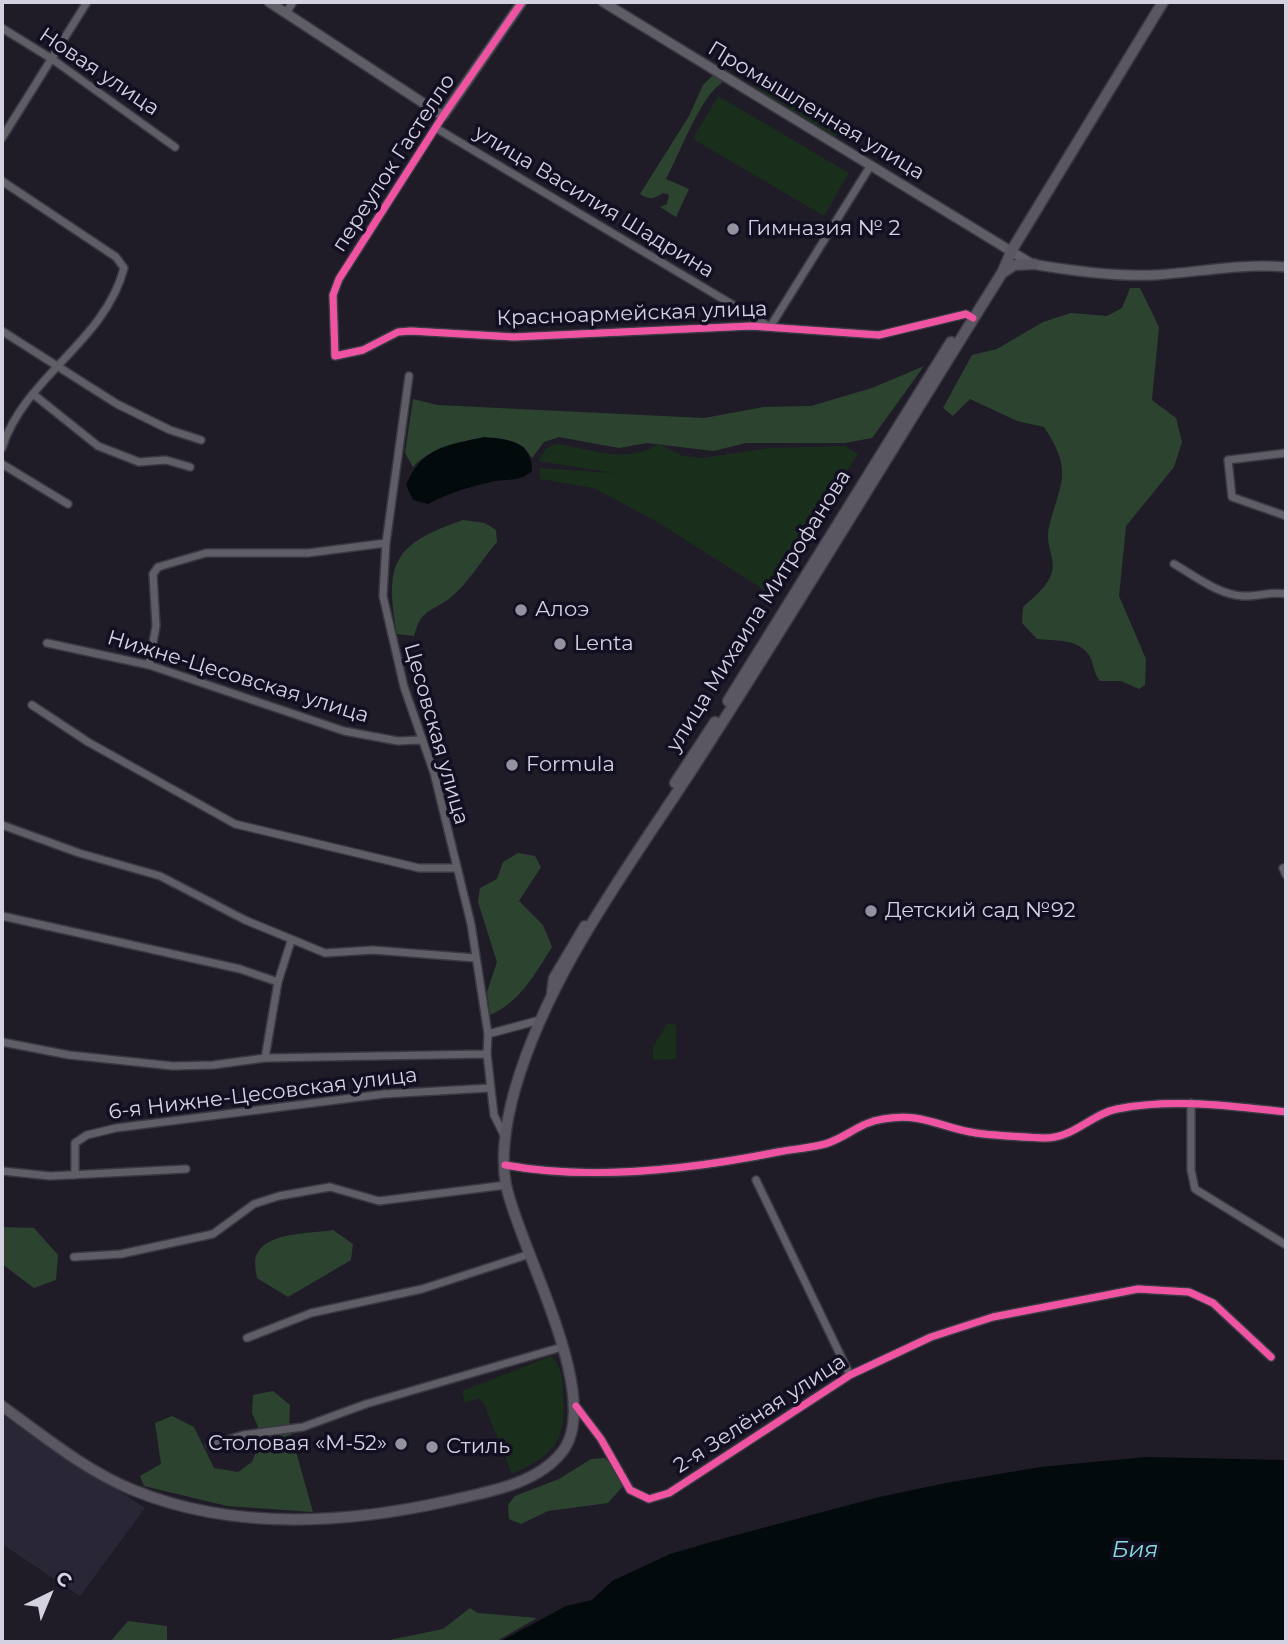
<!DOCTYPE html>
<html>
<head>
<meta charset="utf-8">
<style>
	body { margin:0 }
	#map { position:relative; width:1288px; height:1644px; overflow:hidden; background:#1f1c28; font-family:Montserrat,sans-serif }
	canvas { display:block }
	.frame { position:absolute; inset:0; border:4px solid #d4d2e0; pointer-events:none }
	.north { position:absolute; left:14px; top:1560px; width:70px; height:70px; -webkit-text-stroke:5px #130f22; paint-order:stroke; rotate:43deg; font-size:19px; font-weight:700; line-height:28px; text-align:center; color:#d4d2e0 }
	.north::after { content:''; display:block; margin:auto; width:24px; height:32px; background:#d4d2e0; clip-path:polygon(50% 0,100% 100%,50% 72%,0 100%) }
</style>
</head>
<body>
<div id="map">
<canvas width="1288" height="1644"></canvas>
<div class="frame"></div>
<div class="north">С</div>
</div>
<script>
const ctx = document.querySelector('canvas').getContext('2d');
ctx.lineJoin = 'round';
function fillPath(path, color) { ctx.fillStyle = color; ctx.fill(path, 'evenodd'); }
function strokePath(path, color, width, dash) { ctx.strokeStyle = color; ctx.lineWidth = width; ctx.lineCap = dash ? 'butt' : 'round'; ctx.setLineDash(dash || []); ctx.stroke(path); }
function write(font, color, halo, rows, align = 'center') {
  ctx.font = font + ' Montserrat,sans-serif'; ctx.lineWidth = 7; ctx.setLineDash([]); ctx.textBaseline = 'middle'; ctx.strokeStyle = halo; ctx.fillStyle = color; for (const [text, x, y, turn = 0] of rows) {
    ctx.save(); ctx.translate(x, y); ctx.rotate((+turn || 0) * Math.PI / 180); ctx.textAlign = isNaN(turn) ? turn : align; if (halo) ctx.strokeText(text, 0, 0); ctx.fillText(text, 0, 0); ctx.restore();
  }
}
fillPath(new Path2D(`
	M2 1415 145 1508 80 1596 2 1544Z`), '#292636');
fillPath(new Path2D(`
	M758 77 767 81 766 88 830 127 835 122 839 124 838 134 836 137 753 86Z
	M718 96 849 173 824 216 693 139Z
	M556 444C595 449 623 465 659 444L683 456 702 458 770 448 845 446 858 454 772 595 659 523 594 488 540 479V468L614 473 538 461 546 449Z
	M668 1023 676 1025V1059L653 1060V1046Z
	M551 1356C562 1367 562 1377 563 1391 567 1440 556 1454 512 1474L484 1404 479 1398 465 1403 462 1391Z`), '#192e1b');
fillPath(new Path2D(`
	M713 75 722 79V83C701 95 679 155 666 179L689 189 676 217 660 207 667 204 669 195 663 193C654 199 649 200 640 194L689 116 703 85Z
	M1130 288H1140L1159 327 1152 400 1176 418 1182 442 1174 467 1126 526 1119 596 1146 659 1145 685 1139 689 1121 681H1100C1093 673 1094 663 1089 655 1077 638 1055 641 1037 639L1022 623 1023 607C1036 595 1057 580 1052 559 1051 551 1047 541 1048 533 1058 484 1076 475 1044 427L1017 421 970 399 953 416 943 408 972 355 997 349 1043 322 1071 313 1107 316 1122 308Z
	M924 366 872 438 845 443H746L713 451 647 443 619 448 559 437 544 442 532 458 523 446C484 445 442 436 413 467L405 453 413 399 437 405 704 418 764 407 811 406 872 388Z
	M463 520 485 523 496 530 497 542C482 559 468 584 450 598 432 612 421 608 414 636L397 634C384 562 394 544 463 520Z
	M518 853 535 856 541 867 519 901 543 925 552 947C535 974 520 1002 490 1015L487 992 497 962 478 902 480 888 497 879 503 862Z
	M2 1227 34 1228 58 1255 56 1280 34 1288 2 1264Z
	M333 1230 353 1244 351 1260 288 1297 257 1278C256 1271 254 1262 256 1256 266 1231 311 1234 333 1230Z
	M273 1391 290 1405 289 1427 313 1512 227 1506 144 1486 140 1476 161 1464 155 1423 172 1416 194 1427 214 1468 238 1472 252 1462 262 1436 252 1413 253 1395Z
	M605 1458 619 1471 623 1486 608 1503 548 1511 521 1524 509 1519 508 1505 515 1496 559 1479 591 1459Z
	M470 1608 478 1613 537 1618 495 1642H380L443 1629Z
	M128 1621 167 1626V1642H110Z`), '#2c442f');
fillPath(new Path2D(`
	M484 437C509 439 532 441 532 471 518 483 507 478 491 482 469 487 448 493 428 504L413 500 406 485C422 447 447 445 484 437Z
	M1146 1457 1286 1460V1642H499L566 1606 592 1600 612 1581 670 1554 725 1538 879 1497 946 1483 1040 1467Z`), '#030a0c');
const minor = new Path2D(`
	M286 13 293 2
	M2 28 52 59 175 147
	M443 116 339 279 333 295 335 356 363 350 398 332 411 331 514 337 751 326 879 335 966 314 973 318
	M436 128 770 327 871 165
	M2 138 87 2
	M2 181 116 257 124 268C105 342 24 377 2 448
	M2 331 117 404 170 430 201 440
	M409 376 386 543 383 596 404 687 434 773 471 924 488 1034 487 1054 494 1115 505 1137
	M33 394 98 446 139 462 166 460 190 467
	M1286 453 1228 460 1232 497 1286 516
	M2 464 68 504
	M1174 564C1195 576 1219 595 1243 596 1258 597 1270 591 1286 594
	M47 643 149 665 344 731 398 741 420 740
	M149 665 156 626 153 574 158 567 206 553H308L386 543
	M32 705 88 742 235 824 419 868H455
	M2 825 79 853 160 876 245 920 325 953 373 950 475 958
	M1283 868 1286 875
	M2 916 240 969 278 982
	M488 1034 540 1020
	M2 1042 69 1055 173 1066 213 1065 265 1058 487 1054
	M265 1058 278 982 291 941
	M1191 1103V1170L1195 1189 1286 1245
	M505 1165C590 1181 693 1169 778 1152 794 1149 810 1148 825 1144 846 1138 860 1122 883 1119 924 1112 940 1128 976 1133 998 1136 1022 1137 1045 1138 1074 1138 1091 1114 1117 1109 1173 1098 1230 1106 1286 1112
	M2 1171 50 1176 186 1169
	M75 1175V1143L87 1135 116 1128 384 1094 490 1088
	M756 1180 850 1375
	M74 1257 121 1254 213 1234 254 1204 279 1196 330 1187 379 1201 506 1185
	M247 1338 311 1313 422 1289 530 1254
	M576 1406 601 1439 630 1490 649 1499 669 1493 850 1375 931 1337 993 1317 1138 1289 1189 1292 1213 1303 1271 1357
	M210 1445 243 1435 303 1427 366 1404 562 1347`);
const tertiary = new Path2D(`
	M269 2 443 116 522 2
	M603 2 1032 264C1072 271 1115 277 1156 275 1200 272 1242 263 1286 267`);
const secondary = new Path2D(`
	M1010 253 1163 2
	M1002 273 1014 265 1034 264
	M728 701 951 342
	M675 783 715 722
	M552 993 554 978 585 926
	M2 1406C42 1435 86 1471 133 1490 233 1531 345 1524 448 1501 486 1492 536 1485 562 1452 605 1398 519 1248 506 1185 500 1154 507 1118 515 1089 551 965 636 858 704 751 806 593 902 432 1002 273L1012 250`);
strokePath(minor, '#3a3842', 10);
strokePath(tertiary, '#3a3842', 12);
strokePath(secondary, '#3a3842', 13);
strokePath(minor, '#5f5d66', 7);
strokePath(tertiary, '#5f5d66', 9);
strokePath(secondary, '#5a5762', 10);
strokePath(new Path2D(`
	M522 2 443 116 339 279 333 295 335 356 363 350 398 332 411 331 514 337 751 326 879 335 966 314 973 318
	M505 1165C590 1181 693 1169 778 1152 794 1149 810 1148 825 1144 846 1138 860 1122 883 1119 924 1112 940 1128 976 1133 998 1136 1022 1137 1045 1138 1074 1138 1091 1114 1117 1109 1173 1098 1230 1106 1286 1112
	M576 1406 601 1439 630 1490 649 1499 669 1493 850 1375 931 1337 993 1317 1138 1289 1189 1292 1213 1303 1271 1357`), '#f153a3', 7);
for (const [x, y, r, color] of [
	[733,229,7,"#9592a0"],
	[521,610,7,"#9592a0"],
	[560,644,7,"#9592a0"],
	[512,765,7,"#9592a0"],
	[871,911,7,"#9592a0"],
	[401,1444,7,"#9592a0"],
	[432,1447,7,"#9592a0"]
]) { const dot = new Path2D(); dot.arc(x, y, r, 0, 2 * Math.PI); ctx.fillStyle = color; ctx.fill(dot); strokePath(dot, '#130f22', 2.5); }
write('21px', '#d4d2e0', '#130f22', [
	["Новая улица",99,72,34],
	["Промышленная улица",816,111,31],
	["переулок Гастелло",394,163,-57],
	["улица Василия Шадрина",594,202,31],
	["Красноармейская улица",632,314,-2],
	["улица Михаила Митрофанова",759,611,-58],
	["Нижне-Цесовская улица",238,677,17],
	["Цесовская улица",436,734,74],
	["6-я Нижне-Цесовская улица",263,1094,-7],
	["2-я Зелёная улица",760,1414,-33]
]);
write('21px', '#d4d2e0', '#130f22', [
	["Гимназия № 2",747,229],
	["Алоэ",535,610],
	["Lenta",574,644],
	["Formula",526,765],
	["Детский сад №92",885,911],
	["Столовая «М-52»",387,1444,"right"],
	["Стиль",446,1447]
], 'left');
write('italic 23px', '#84dce0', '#130f22', [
	["Бия",1135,1550]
]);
</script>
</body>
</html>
